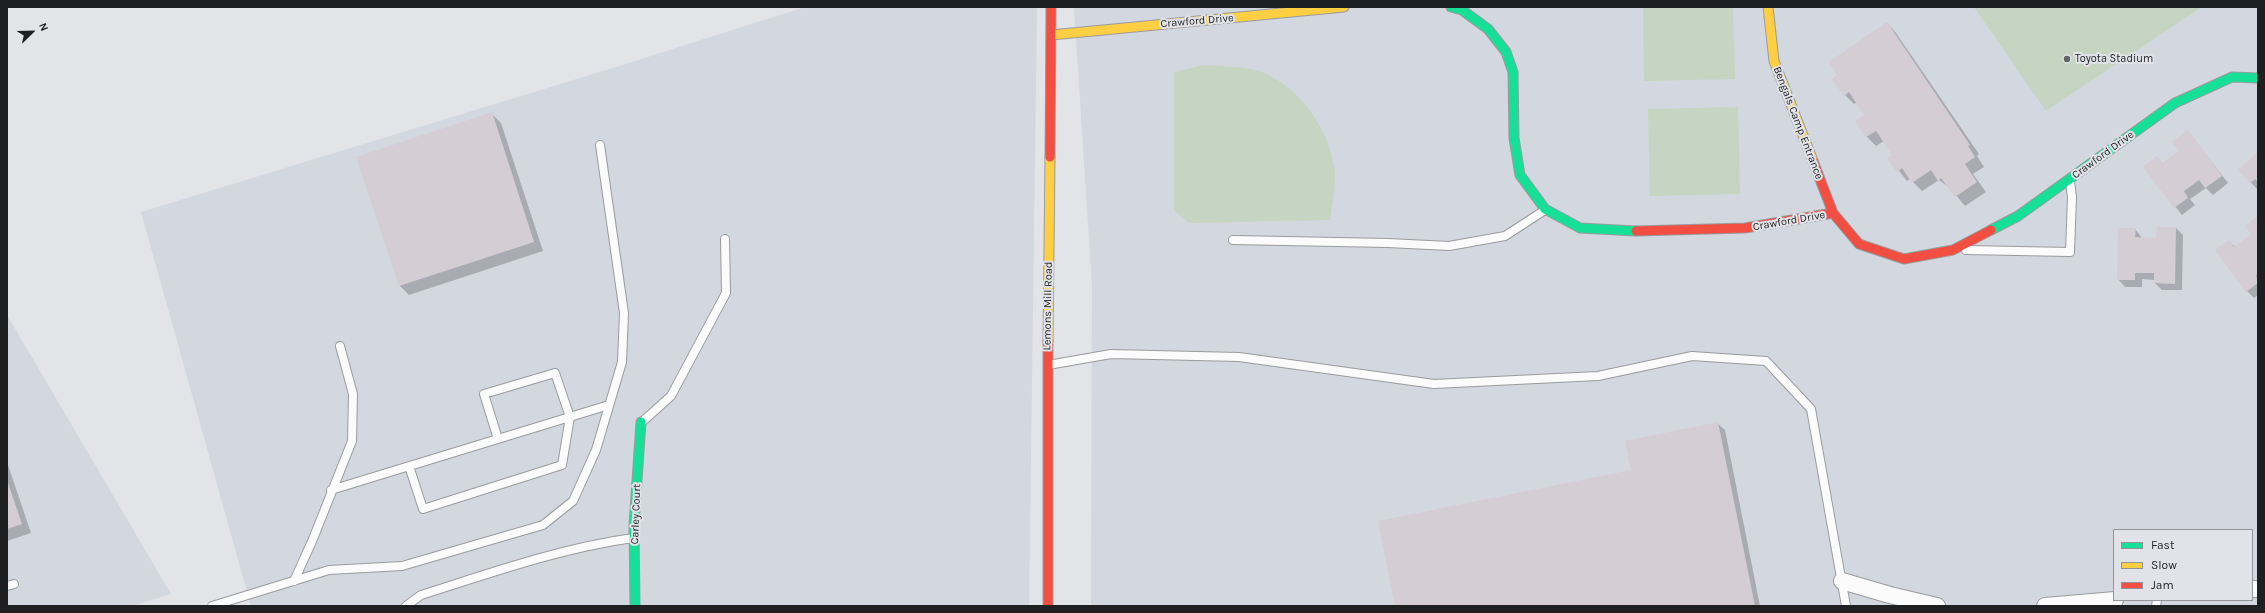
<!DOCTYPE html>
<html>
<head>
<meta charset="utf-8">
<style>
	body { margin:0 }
	#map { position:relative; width:2265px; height:613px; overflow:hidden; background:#e2e4e7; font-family:Karla,sans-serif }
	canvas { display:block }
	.frame { position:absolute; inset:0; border:8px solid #1e1f21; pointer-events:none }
	.legend { position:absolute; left:2113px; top:529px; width:140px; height:72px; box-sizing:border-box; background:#e1e3e8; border:1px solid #939598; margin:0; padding:5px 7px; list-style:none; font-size:12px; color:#1e1f21 }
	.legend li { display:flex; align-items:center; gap:8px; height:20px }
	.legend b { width:20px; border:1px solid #939598 }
	.north { position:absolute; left:12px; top:12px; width:40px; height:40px; -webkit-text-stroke:3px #e1e3e8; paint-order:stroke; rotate:67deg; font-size:11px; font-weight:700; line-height:16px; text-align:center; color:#1e1f21 }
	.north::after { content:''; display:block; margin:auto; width:14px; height:18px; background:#1e1f21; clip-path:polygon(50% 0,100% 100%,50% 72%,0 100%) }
</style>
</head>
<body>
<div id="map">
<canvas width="2265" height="613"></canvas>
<div class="frame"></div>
<ul class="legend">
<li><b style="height:5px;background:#16e098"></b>Fast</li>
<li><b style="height:5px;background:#ffcf43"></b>Slow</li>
<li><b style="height:5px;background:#f24e42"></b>Jam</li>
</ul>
<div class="north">N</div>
</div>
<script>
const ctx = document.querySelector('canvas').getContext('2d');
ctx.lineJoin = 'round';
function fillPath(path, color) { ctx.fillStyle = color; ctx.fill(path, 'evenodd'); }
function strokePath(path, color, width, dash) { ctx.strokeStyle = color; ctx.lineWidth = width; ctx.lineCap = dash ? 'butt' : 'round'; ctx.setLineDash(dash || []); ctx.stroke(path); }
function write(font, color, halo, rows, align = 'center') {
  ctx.font = font + ' Karla,sans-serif'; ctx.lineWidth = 4; ctx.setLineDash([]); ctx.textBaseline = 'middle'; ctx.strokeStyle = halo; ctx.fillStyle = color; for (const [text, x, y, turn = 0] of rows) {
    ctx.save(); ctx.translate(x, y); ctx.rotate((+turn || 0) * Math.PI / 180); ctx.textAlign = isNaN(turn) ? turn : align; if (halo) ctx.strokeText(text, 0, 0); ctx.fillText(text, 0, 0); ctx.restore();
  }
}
fillPath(new Path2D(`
	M805 7H1037L1029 606H251L141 212 616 67Z
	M1108 7H2258V606H1091L1092 285 1074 8ZM2114 530H2252V600H2114Z
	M7 315 171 594 132 606H7Z`), '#d3d7df');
fillPath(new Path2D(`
	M1643 7H1733L1735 79 1644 81Z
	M1974 7H2202L2046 111Z
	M1204 65C1219 66 1252 67 1265 73 1300 90 1328 127 1334 166 1337 183 1332 203 1330 220L1189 223 1174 210V72Z
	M1738 107 1740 194 1650 196 1648 109Z`), '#c5d5c2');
fillPath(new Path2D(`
	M1887 23 1896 33 1979 154 1977 156 1984 167 1973 174 1986 192 1965 206 1950 188 1939 180 1922 191 1910 179 1907 181 1889 158 1894 155 1884 141 1876 146 1867 137 1857 121 1866 115 1857 102 1854 104 1845 95Z
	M492 114 501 123 543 251 409 295 399 285Z
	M2188 132 2228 183 2213 195 2206 188 2190 199 2195 205 2182 215 2144 167 2157 157 2163 164 2180 151Z
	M2258 154V190L2239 170Z
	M2258 217V295L2254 298 2247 291 2229 241 2235 247 2253 235Z
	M2176 228 2183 235 2182 290H2162L2155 283V280L2142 279V287H2125L2118 279 2135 229 2142 238 2157 239Z
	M1717 423 1725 430 1760 606H1397Z
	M7 462 31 533 7 541Z`), '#0003');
fillPath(new Path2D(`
	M1887 22 1970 145 1968 146 1975 157 1965 164 1977 182 1955 197 1941 178 1938 181 1931 170 1912 183 1902 168 1897 172 1887 158 1892 155 1876 131 1866 137 1855 121 1864 115 1849 92 1844 96 1832 79 1837 75 1829 62Z
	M492 112 534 242 399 286 356 157Z
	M2188 130 2222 176 2205 188 2199 180 2184 191 2188 198 2174 208 2143 167 2157 156 2162 163 2179 151 2172 142Z
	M2258 152V182L2255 179 2250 183 2238 170Z
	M2258 216V274L2256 275 2258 283 2246 292 2215 250 2229 240 2234 247 2251 234 2245 226Z
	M2157 227H2176L2175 284 2154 283V273H2135V280H2117L2118 228H2136L2135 237 2156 238Z
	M1718 422 1755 606H1395L1378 521 1631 470 1625 441Z
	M7 480 22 524 7 529Z`), '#d4cdd3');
const lane = new Path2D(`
	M1233 240 1388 243 1449 246 1505 236 1545 210
	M1966 250 2070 252 2072 197 2070 181
	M1048 365 1111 354 1239 357 1434 384 1598 376 1692 356 1766 361 1811 409 1846 606
	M642 422 671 396 726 293 725 239
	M409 466 423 509 562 465 570 417 555 373 484 394 498 439
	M331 490 609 405
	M294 581 313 539 352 441 353 394 340 346
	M7 586 14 584
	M212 606 329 570 402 566 543 525 573 501 596 450 622 362 624 313 600 145
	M406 606 421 595C491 573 561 548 633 538
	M2156 606 2157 600`);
const street = new Path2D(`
	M1842 581 1890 595 1937 606
	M2252 589H2258
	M2045 606 2115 600`);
const fast = new Path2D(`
	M1451 7 1462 10 1488 29 1506 52 1513 72 1514 138 1520 175 1545 209 1580 228 1636 231
	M1991 230 2018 216 2175 103 2232 77 2258 78
	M635 606 634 525 641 422`);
const slow = new Path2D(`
	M1768 7 1774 61 1813 161
	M1051 35 1344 7
	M1048 341 1050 157`);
const jam = new Path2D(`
	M1050 157 1051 7
	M1813 161 1833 213 1859 244 1904 259 1953 250 1991 230
	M1636 231 1745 228 1833 213
	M1048 606V341`);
strokePath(lane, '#9a9b9d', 10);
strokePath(street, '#9a9b9d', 18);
strokePath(fast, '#9a9b9d', 11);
strokePath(slow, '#9a9b9d', 11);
strokePath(jam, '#9a9b9d', 11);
strokePath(lane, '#fbfbfb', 8);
strokePath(street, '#fbfbfb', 16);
strokePath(fast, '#16e098', 9);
strokePath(slow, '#ffcf43', 9);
strokePath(jam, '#f24e42', 9);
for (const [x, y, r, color] of [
	[2067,59,4,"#636466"]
]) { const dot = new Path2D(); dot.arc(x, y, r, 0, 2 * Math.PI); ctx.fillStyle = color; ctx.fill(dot); strokePath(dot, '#e1e3e8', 1.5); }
write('11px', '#1e1f21', '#e1e3e8', [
	["Crawford Drive",1197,21,-5],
	["Bengals Camp Entrance",1798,123,69],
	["Crawford Drive",2103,155,-36],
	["Crawford Drive",1789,221,-10],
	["Lemons Mill Road",1048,306,-89],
	["Carley Court",636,514,-88]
]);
write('11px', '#1e1f21', '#e1e3e8', [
	["Toyota Stadium",2075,59]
], 'left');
</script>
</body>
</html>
